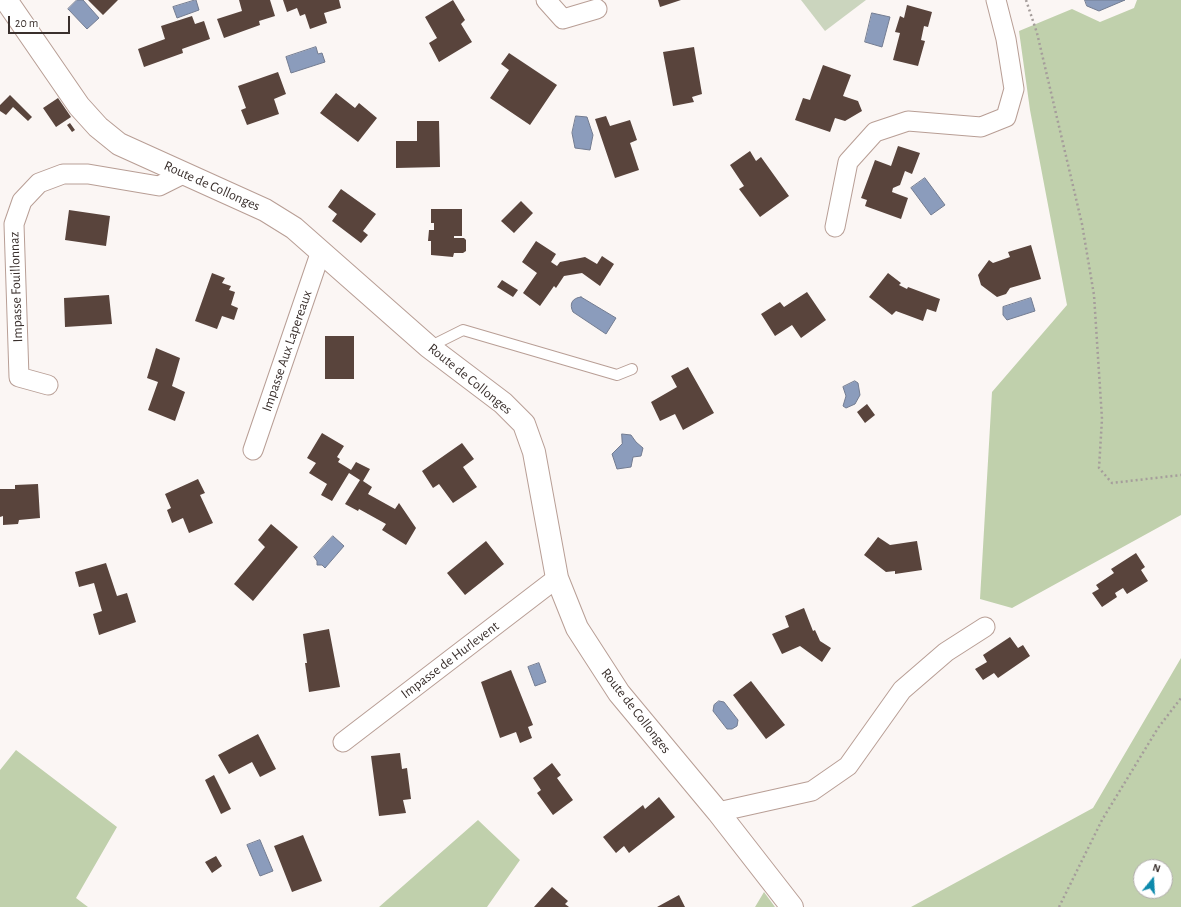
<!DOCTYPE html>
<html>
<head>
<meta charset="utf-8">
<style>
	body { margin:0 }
	#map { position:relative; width:1181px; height:907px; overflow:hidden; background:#fbf6f4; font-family:"Alegreya Sans",sans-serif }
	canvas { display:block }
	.north { position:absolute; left:1133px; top:859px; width:40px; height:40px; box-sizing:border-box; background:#fff; border:1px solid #b0acab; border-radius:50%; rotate:18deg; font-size:11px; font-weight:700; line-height:16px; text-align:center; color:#3a302d }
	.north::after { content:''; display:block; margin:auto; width:14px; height:18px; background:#0d8aac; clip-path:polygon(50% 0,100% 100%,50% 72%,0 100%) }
	.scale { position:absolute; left:8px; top:16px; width:62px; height:18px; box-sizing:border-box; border:2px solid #3a302d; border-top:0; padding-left:5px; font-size:12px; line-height:14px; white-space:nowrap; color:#3a302d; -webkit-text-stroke:3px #fff; paint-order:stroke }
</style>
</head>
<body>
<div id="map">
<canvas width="1181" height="907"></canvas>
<div class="north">N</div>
<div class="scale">20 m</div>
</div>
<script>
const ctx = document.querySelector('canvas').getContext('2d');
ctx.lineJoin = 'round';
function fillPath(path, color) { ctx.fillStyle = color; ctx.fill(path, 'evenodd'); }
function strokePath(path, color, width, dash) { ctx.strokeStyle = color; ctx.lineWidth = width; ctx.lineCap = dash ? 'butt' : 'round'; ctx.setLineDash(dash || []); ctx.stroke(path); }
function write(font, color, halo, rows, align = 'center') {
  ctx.font = font + ' "Alegreya Sans",sans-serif'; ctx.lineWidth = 4; ctx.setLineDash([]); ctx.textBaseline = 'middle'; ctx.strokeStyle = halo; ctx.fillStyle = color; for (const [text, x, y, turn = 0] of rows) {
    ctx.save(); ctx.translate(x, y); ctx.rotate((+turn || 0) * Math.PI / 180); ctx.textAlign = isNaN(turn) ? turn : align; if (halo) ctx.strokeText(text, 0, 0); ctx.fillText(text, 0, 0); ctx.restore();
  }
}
fillPath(new Path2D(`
	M801 0H866L825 31Z`), '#cbd5be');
fillPath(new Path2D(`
	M1137 0H1181V515L1012 608 980 599 992 392 1067 305 1030 110 1019 31 1072 9 1100 22 1134 8Z
	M1181 658V907H911L1093 808ZM1141 867H1165V891H1141Z
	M16 750 117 827 76 898 88 907H0V770Z
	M478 820 520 860 487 907H379Z
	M764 892 775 907H755Z`), '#c0d0ac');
const water = new Path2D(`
	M77 0H83L99 18 87 29 68 9Z
	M196 0 199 10 177 18 173 7Z
	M1085 0H1125L1099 11 1087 6Z
	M872 13 890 17 882 47 865 42Z
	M316 47 318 54 322 53 325 62 291 73 286 57Z
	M576 116 587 117 593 135 590 150 575 148 572 133Z
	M925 178 945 205 931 215 911 188Z
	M581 297 616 318 606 334 573 312C569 304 572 298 581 297Z
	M1031 298 1035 311 1007 320 1003 315V307Z
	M855 381 858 383 860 395 855 404 846 408 843 406 846 396 843 387Z
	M622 434 631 435 636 442 643 448 641 456 633 457 631 467 617 469 612 454 622 444Z
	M333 536 344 546 325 568 322 565H317V561L314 557Z
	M539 663 546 682 535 686 528 667Z
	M719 701 724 702 738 720 737 726 732 729H727L713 711 714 705Z
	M260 840 273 871 260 876 247 845Z`);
fillPath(water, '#8b9cbc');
strokePath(water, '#737c91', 1);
fillPath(new Path2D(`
	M88 0H118L103 15Z
	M239 0H270L275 16 259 21 260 25 224 38 217 19 242 11Z
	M283 0H339L341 8 324 13 327 23 310 29 305 14 300 16 297 8 287 12Z
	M453 0 465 20 461 24 472 42 439 62 429 43 437 38 425 17Z
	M658 0H681L660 7Z
	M907 5 932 12 928 27 924 26 921 40 925 41 918 66 893 60 900 33 895 32 900 16 904 18Z
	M192 16 195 24 204 21 210 39 182 49 183 53 144 67 138 49 165 39 161 26Z
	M694 47 702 94 692 97 694 102 673 106 663 52Z
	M509 53 557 85 530 125 490 98 509 70 501 64Z
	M823 65 851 75 843 96 858 101 862 111 845 121 835 118 830 132 795 120 803 98 810 100Z
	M278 72 286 94 274 99 279 114 247 125 241 110 246 108 238 86Z
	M336 93 355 108 359 103 377 118 358 142 320 113Z
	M10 95 32 117 28 121 13 107 6 115 0 111V105Z
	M58 98 71 117 56 127 43 108Z
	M606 116 610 126 630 120 637 140 630 143 639 170 615 178 595 119Z
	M417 121H439L440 167 396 168V141H417Z
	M70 123 75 130 72 132 67 125Z
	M898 146 920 153 912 174 905 171 900 185 893 188 892 192 908 198 901 219 865 206 867 200 861 198 875 160 891 166Z
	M750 151 756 161 761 157 789 196 760 217 739 189 744 186 730 165Z
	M341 189 376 214 363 231 368 235 361 243 332 221 337 214 328 207Z
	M521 201 533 213 514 233 501 221Z
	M431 209H462V236H454V238H464L466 240V251L463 253H454L453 257 431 255V241H428L429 230H434V223H431Z
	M69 210 110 216 106 246 65 240Z
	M536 241 556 254 551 262 557 266 560 262 585 257 597 264 602 256 614 264 600 286 582 273 564 276 556 288 554 286 540 306 523 293 537 273 522 262Z
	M1031 245 1041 279 1010 288 1006 294 997 297 981 285 978 275 989 260 993 263 1010 257 1008 252Z
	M212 273 225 278 222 283 231 286 229 290 235 292 231 305 238 308 234 320 222 316 217 329 195 321Z
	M888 273 901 283 899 285 907 289 908 287 940 299 936 312 927 309 923 321 896 311 892 315 869 297Z
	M502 280 518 290 513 297 497 287Z
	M807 292 826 320 801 338 792 325 775 336 761 314 780 302 784 307Z
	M109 295 112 324 65 327 64 298Z
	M325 336H354V379H325Z
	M156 348 180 358 172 386 185 392 175 421 148 410 158 382 147 378Z
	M688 367 714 413 683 430 675 414 660 421 651 402 677 387 671 376Z
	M867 404 875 415 865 423 857 412Z
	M322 433 344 446 337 457 340 459 338 462 351 470 356 462 370 469 363 481 372 487 368 494 395 509 399 503 416 528 406 545 382 530 386 524 359 509 358 511 345 504 360 480 349 473 332 501 321 495 327 484 309 473 316 463 307 458Z
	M462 443 474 459 463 467 477 487 453 503 439 484 433 488 422 471Z
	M198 479 205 493 200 495 213 523 189 533 183 518 172 523 167 510 171 508 165 494Z
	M38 484 40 518 19 520 18 524 3 525V516L0 517V489H15V485Z
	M271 524 298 547 253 601 234 584 265 547 258 540Z
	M878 537 890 545 917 541 922 570 895 574V571L886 572 864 555Z
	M486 541 504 564 465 595 447 573Z
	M1136 553 1145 567 1141 570 1148 581 1127 594 1123 588 1115 593 1117 597 1102 607 1092 593 1099 589 1096 585 1114 573 1111 569Z
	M106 563 117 596 127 593 136 622 99 635 93 614 102 611 94 583 79 587 75 572Z
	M804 608 813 631 815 630 820 641 831 648 822 662 800 646 782 654 772 634 789 627 785 616Z
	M329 629 340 687 309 692 305 663H307L303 634Z
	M1010 637 1018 648 1023 645 1030 656 998 678 994 673 983 680 975 669 987 662 983 655Z
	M511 670 533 725 528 727 532 738 520 743 516 732 500 738 481 682Z
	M751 681 785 725 766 739 733 695Z
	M258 734 276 769 260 777 252 762 229 774 218 755Z
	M400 753 402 769 407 768 411 799 403 800 406 813 379 816 371 756Z
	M552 763 561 775 557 778 573 800 553 815 537 793 541 790 533 778Z
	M214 775 231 809 221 814 205 780Z
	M659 797 675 817 629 853 624 846 616 853 603 837 643 805 645 809Z
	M303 835 322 881 292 892 274 846Z
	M216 856 222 866 212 873 205 862Z
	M552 887 568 901 565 904 569 907H534Z
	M679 895 685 907H657Z`), '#59443c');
const service = new Path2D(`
	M429 347 463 330 617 375 632 369`);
const minor = new Path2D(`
	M546 0 563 19 597 9
	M835 227 848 162 875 132 908 121 981 127 1006 117 1014 89 1006 39 996 0
	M48 385 19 377 14 224 22 201 39 183 63 174H88L159 186 185 173
	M253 450 321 251
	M343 742 557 578
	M718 812 812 791 848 766 902 690 946 652 985 627`);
const secondary = new Path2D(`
	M6 0 79 106 98 127 119 144 265 210 294 228 429 347 503 403 524 424 534 452 557 578 577 628 619 693 718 812 792 907`);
strokePath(service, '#b89e95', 12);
strokePath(minor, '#b89e95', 21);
strokePath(secondary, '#b89e95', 24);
strokePath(new Path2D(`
	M1026 0 1037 33 1082 224 1094 295 1102 419 1099 468 1112 483 1181 475
	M1059 907 1102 820 1158 728 1181 698`), '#a59d9b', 2.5, [2, 3]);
strokePath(service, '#fff', 10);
strokePath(minor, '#fff', 19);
strokePath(secondary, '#fff', 22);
write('14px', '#3a302d', '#fff', [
	["Route de Collonges",212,186,24],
	["Impasse Fouillonnaz",16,287,-92],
	["Impasse Aux Lapereaux",287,351,-71],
	["Route de Collonges",470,379,39],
	["Impasse de Hurlevent",450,660,-37],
	["Route de Collonges",636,711,52]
]);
</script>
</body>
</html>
